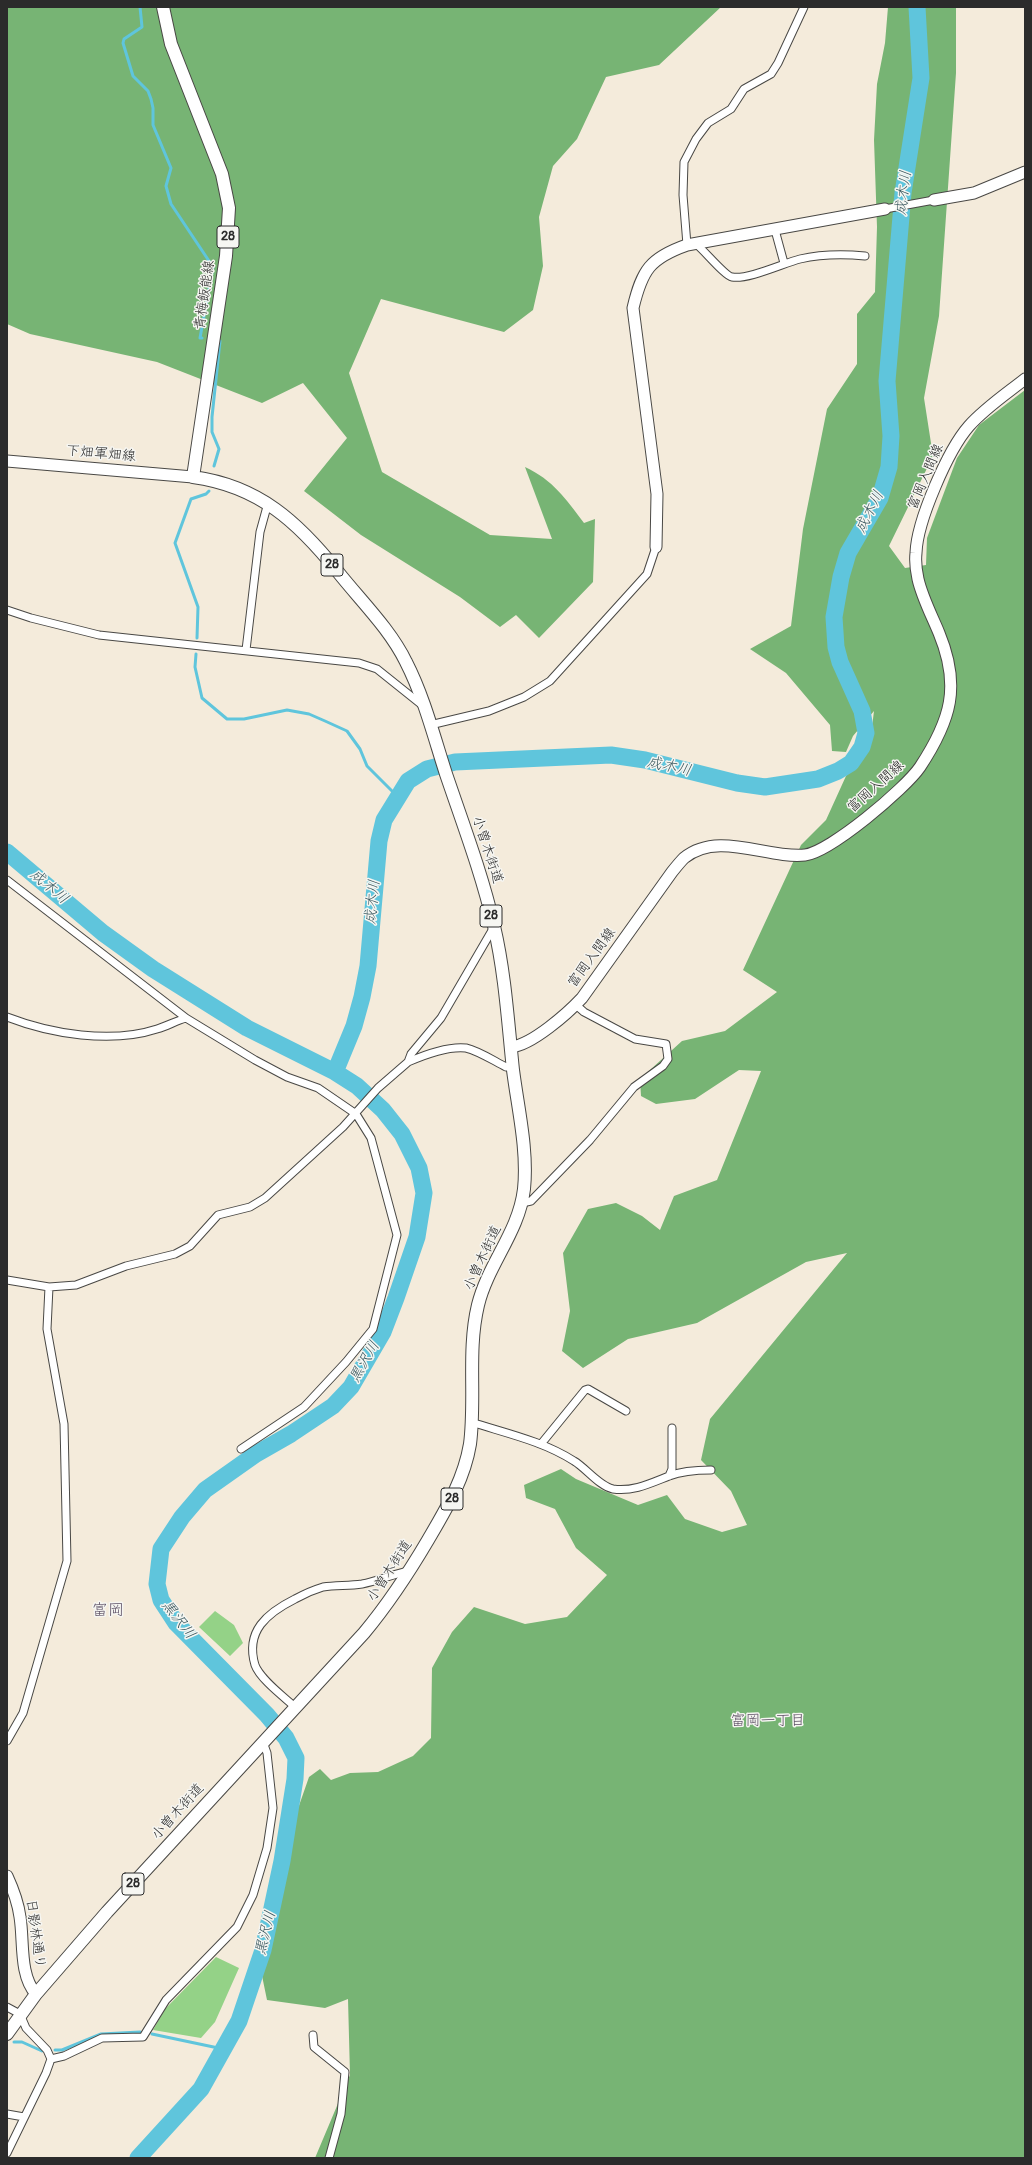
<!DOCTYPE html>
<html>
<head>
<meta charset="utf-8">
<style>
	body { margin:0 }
	#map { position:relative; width:1032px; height:2165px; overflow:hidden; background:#f4ebdb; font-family:Pangolin,sans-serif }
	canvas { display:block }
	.frame { position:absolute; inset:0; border:8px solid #2b2b2b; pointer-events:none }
</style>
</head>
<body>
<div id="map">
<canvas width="1032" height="2165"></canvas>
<div class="frame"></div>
</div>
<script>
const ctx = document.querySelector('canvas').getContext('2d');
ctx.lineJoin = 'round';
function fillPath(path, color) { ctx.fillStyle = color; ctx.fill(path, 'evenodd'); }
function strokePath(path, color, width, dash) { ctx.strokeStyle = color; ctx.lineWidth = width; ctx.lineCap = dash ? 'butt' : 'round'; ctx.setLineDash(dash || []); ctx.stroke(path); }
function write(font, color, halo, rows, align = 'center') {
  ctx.font = font + ' Pangolin,"Klee One",sans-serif'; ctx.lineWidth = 3; ctx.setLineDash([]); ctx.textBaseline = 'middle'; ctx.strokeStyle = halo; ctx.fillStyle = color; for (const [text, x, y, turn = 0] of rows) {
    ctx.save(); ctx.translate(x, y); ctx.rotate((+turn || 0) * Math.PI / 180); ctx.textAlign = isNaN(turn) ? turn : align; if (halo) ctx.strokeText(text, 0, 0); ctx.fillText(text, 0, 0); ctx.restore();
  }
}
fillPath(new Path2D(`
	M215 1611 234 1625 243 1643 230 1656 199 1627Z
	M216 1957 239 1968 215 2022 201 2038 153 2030 165 2009Z`), '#94d287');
fillPath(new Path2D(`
	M7 7H721L659 65 606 77 577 139 553 166 539 217 543 266 533 310 504 332 381 299 349 373 382 472 490 535 552 539 525 467C553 480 566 499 584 523L595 519 593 582 539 638 516 615 500 627 460 597 361 535 304 491 347 438 303 383 262 403 157 362 30 334 7 324Z
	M888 7H956V73L939 316 924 398 933 456 889 546 905 568 926 565 927 538 957 458 979 425 1025 390V2158H315L350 2075 348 1999 325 2008 267 2000 260 1966 294 1820 309 1777 320 1769 331 1780 350 1773 378 1772 413 1756 431 1738 432 1668 452 1632 474 1607 525 1624 567 1617 607 1575 576 1548 555 1509 526 1498 524 1485 561 1469 576 1479 638 1505 667 1495 685 1519 722 1532 747 1525 731 1491 701 1460 710 1419 847 1253 806 1262 697 1323 628 1339 583 1368 562 1351 570 1311 563 1253 588 1209 616 1203 642 1216 660 1230 674 1196 717 1180 761 1071 739 1070 695 1099 656 1104 641 1096 640 1079 682 1041 725 1031 777 992 743 970 801 845 826 820 846 776 870 743 874 711 853 736 846 752 832 751 830 725 786 673 750 649 791 626 803 529 827 409 857 364V314L875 292 877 227 874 140 877 84 885 43Z`), '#77b474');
strokePath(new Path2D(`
	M140 7 142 27 124 39 123 43 133 76 148 91 151 99 153 108V125L171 168 166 186 171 204 213 267 200 338H202
	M214 466 219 449 212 432V417L220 341H219
	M197 638 198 607 175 543 191 499 206 494 209 491
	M196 654 195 667 202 698 227 719H244L287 710 309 714 325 721 347 731 360 749 367 766 397 796
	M152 2034 223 2049
	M14 2042H22L42 2051
	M55 2050H62L101 2034 140 2032`), '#5fc5dc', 3);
strokePath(new Path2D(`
	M7 852 103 933 153 969 247 1028 335 1072 357 1086 383 1110 402 1134 419 1168 424 1193 417 1237 396 1298 383 1332 351 1387 333 1406 291 1434 256 1454 205 1490 182 1517 161 1549 157 1584 161 1600 176 1623 267 1715 286 1738 296 1758 295 1779 282 1861 263 1950 239 2021 201 2089 138 2158
	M335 1072 354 1026 362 997 368 966 379 841 384 820 408 781 427 769 455 762 611 755 645 760 737 783 765 787 818 779 838 771 851 763 862 747 866 733 862 711 840 662 836 647 834 617 841 577 848 553 880 498 889 467 891 436 887 381 903 193 921 78 917 7`), '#5fc5dc', 17);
const street = new Path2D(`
	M885 209 934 200
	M775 230 784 263
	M696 244C704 250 725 276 732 277 748 280 784 263 800 259 822 254 843 254 865 256
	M687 245 683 195 684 162 696 139 708 123 731 109 744 89 771 74 778 63 804 7
	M7 610 31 618 99 635 359 663 377 669 422 705
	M246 650 260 532 268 503
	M430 725 489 711 524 697 550 681 647 574 656 547
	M7 880 186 1018C176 1021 167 1026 157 1029 111 1044 51 1034 7 1017
	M186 1018 255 1060 287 1077 318 1088 356 1114 371 1138 397 1235 373 1329 346 1362 304 1407 241 1449
	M408 1062 411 1054 441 1018 494 927
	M522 1203 531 1201 590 1140 634 1087 663 1066 668 1059 666 1044 635 1039 584 1012 576 1005
	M7 1280 49 1287 76 1285 126 1266 175 1254 190 1246 218 1215 250 1207 265 1198 343 1127 378 1088 408 1062C424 1055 448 1046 466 1048 479 1051 494 1061 506 1067L513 1066
	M471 1422C505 1433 543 1441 574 1461 586 1468 599 1486 613 1489 633 1492 651 1483 669 1476 682 1471 696 1470 711 1470
	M541 1444 585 1390 588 1389 626 1411
	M669 1476 672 1469V1428
	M295 1707C284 1697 260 1679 255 1665 245 1631 267 1613 295 1599 304 1594 313 1590 323 1587 336 1585 349 1586 362 1584 378 1581 393 1574 409 1571
	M7 1741 23 1713 67 1561 64 1424 47 1329 49 1287
	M7 2007 20 2014 26 2028 47 2050 51 2059 46 2073 7 2153
	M313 2035 314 2047 345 2072 341 2114 329 2158
	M51 2059 64 2056 102 2038 143 2037 166 2000 237 1927 253 1895 267 1848 273 1808 267 1753 263 1742
	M7 2114 24 2117`);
const secondary = new Path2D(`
	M934 200 974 193 1025 172
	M7 461 193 477
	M656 547 657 494 633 308C642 270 650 258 687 245L885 209
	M511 1047C532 1045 568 1013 582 998L672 872C676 867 680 862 684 858 718 830 767 859 805 855 830 852 905 789 920 767 951 720 961 686 939 633 932 616 922 597 918 579 916 570 915 562 916 553 917 521 948 450 969 426 985 408 1006 394 1025 379
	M7 1876C13 1889 18 1902 20 1917 24 1941 19 1975 36 1994`);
const primary = new Path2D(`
	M7 2034 36 1994 107 1912 364 1633C389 1603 408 1574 428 1540 446 1509 464 1480 470 1444 476 1398 467 1351 478 1305 488 1264 519 1232 524 1189 528 1150 518 1109 513 1070 508 1022 505 973 494 926 482 874 463 824 446 774 434 737 424 697 406 662 390 629 361 601 338 572 298 522 259 486 193 477L226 256 229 208 222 174 171 44 163 7`);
strokePath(street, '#494845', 9);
strokePath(secondary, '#494845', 13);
strokePath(primary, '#494845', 14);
strokePath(street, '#fff', 7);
strokePath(secondary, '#fff', 11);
strokePath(primary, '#fff', 12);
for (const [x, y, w] of [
	[228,237,22],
	[332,565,22],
	[491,916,22],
	[452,1499,22],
	[133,1884,22]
]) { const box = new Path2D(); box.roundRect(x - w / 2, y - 11, w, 22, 3); ctx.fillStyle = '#f6f6f2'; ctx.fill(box); strokePath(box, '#2b2b2b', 1); }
write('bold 13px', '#2b2b2b', null, [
	["28",228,237],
	["28",332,565],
	["28",491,916],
	["28",452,1499],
	["28",133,1884]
]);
write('14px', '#2b2b2b', '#f6f6f2', [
	["青梅飯能線",205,295,-82],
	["下畑軍畑線",101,454,5],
	["富岡入間線",926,477,-67],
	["富岡入間線",876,787,-42],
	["小曽木街道",487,850,72],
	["富岡入間線",592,958,-54],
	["小曽木街道",483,1258,-65],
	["小曽木街道",390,1571,-57],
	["小曽木街道",178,1812,-48],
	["日影林通り",35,1934,82]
]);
write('italic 15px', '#3b5960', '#f6f6f2', [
	["成木川",904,193,-83],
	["成木川",870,512,-63],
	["成木川",669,767,12],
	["成木川",49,887,40],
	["成木川",373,902,-84],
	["黒沢川",365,1362,-60],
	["黒沢川",178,1620,52],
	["黒沢川",266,1933,-76]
]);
write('15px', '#5d5065', '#f6f6f2', [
	["富岡一丁目",768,1721]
]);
write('16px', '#5d5065', '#f6f6f2', [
	["富岡",108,1611]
]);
</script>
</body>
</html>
